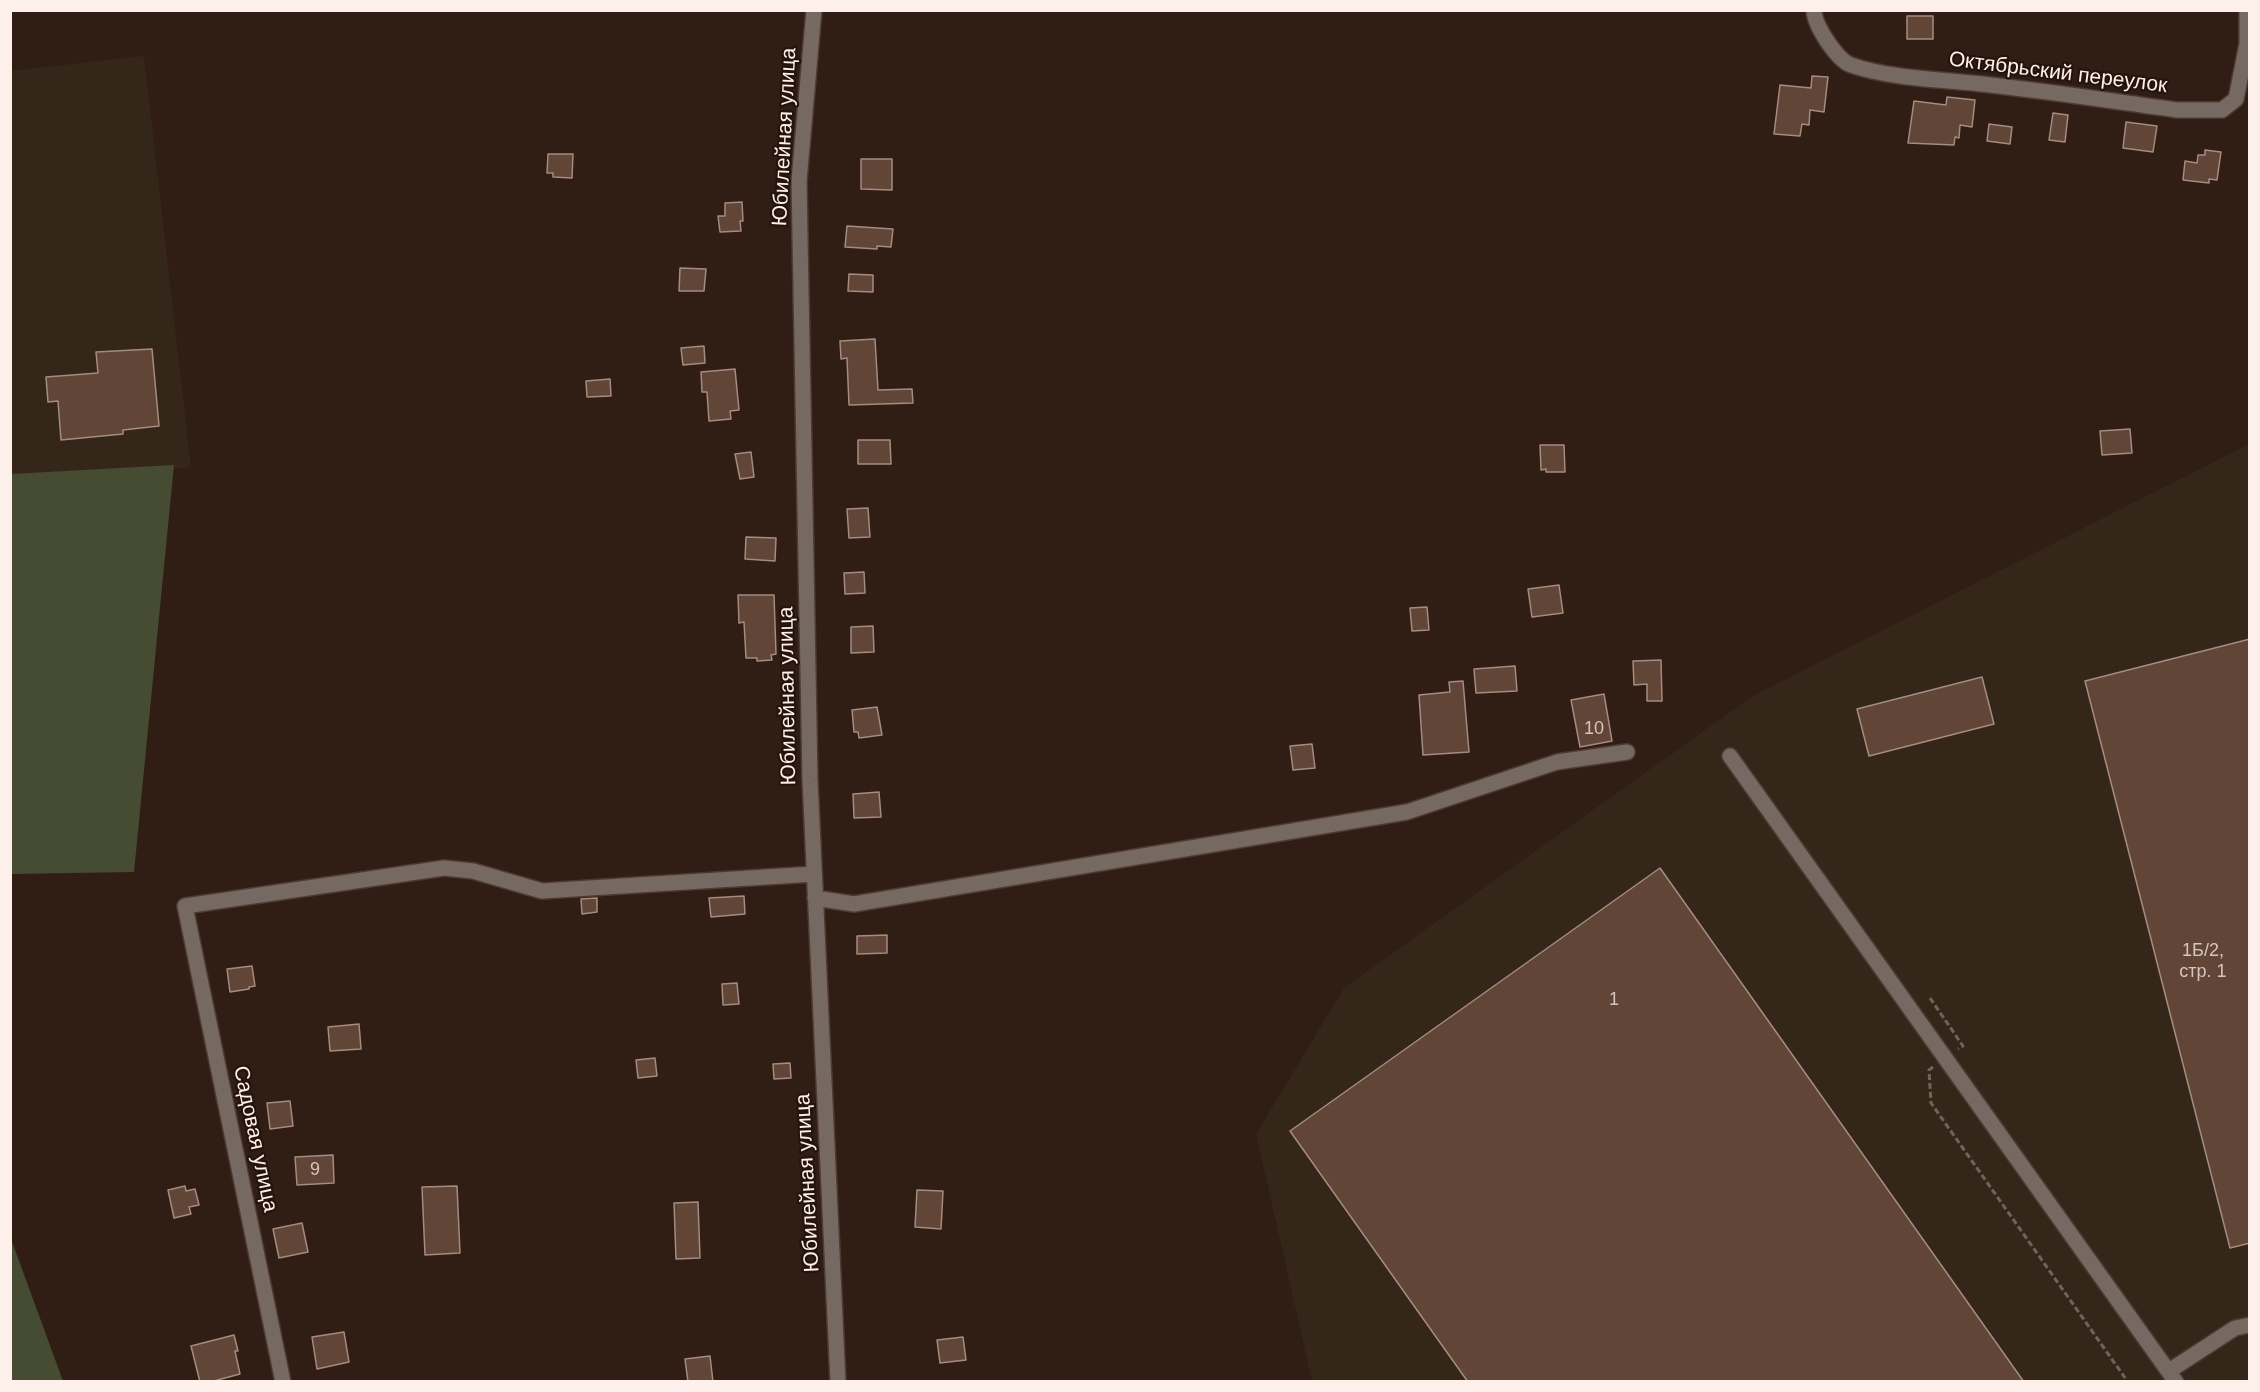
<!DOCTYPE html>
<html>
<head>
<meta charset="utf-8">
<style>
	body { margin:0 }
	#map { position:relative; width:2260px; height:1392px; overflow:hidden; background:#301d14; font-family:Arial,sans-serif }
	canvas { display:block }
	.frame { position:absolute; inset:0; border:12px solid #fdf0ea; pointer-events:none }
</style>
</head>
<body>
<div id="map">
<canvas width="2260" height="1392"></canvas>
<div class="frame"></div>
</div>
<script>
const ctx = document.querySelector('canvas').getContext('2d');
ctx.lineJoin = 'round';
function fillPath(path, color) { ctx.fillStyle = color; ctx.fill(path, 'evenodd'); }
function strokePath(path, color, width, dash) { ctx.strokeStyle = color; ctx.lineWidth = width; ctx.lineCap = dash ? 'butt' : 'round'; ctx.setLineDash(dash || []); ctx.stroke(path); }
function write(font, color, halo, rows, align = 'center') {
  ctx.font = font + ' Arial,sans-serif'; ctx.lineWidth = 4.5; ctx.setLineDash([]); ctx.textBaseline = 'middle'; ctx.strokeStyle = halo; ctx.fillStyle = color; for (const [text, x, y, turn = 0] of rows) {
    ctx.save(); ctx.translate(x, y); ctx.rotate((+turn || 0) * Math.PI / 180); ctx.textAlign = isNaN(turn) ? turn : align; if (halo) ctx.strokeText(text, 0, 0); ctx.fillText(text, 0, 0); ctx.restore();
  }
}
fillPath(new Path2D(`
	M144 56 191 467 11 488 10 71Z
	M2249 444V1381H1312L1256 1134 1344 988 1753 696Z`), '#342719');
fillPath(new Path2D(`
	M174 465 134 872 11 874V474Z
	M11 1239 63 1381H11Z`), '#464c32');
const building = new Path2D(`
	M1907 16H1933V39H1907Z
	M1812 76 1828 77 1824 112 1810 110 1809 125 1802 124 1800 136 1774 134 1780 85 1811 88Z
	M1947 97 1975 100 1972 127 1960 125 1959 138 1955 137 1954 145 1908 143 1914 101 1946 105Z
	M2053 113 2068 115 2065 142 2049 140Z
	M2126 122 2157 126 2153 152 2123 148Z
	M1989 124 2012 127 2010 144 1987 141Z
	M2205 150 2221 152 2217 180 2209 179V183L2183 180 2185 161 2197 163 2198 155H2205Z
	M548 154H573L572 178 553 177V173H547Z
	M861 159H892V190L861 189Z
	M742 202 743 221H740L741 231 720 232 718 216H725V203Z
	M847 226 893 229 891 247 877 246V249L845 247Z
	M680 268 706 269 704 291H679Z
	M849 274 873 275V292L848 291Z
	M875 339 878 390 912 389 913 403 849 405 847 358 841 359 840 341Z
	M704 346 705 363 683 365 681 348Z
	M152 349 159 426 123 430V434L61 440 58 401 48 402 46 377 98 373 96 352Z
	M735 369 739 410 730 411 731 419 709 421 707 392H702L701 372Z
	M610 379 611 396 587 397 586 381Z
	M2130 429 2132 453 2102 455 2100 431Z
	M858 440H890L891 464H858Z
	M1540 445H1564L1565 472H1546V469L1541 470Z
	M751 452 754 477 740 479 735 454Z
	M868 508 870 537 849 538 847 509Z
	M746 537 776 538 775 561 745 559Z
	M864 572 865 593 845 594 844 573Z
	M1559 585 1563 613 1532 617 1528 589Z
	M738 595H774L776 654 771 655 772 660 757 661V658H746L744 622 739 623Z
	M1427 607 1429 630 1412 631 1410 608Z
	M873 626 874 652 851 653V627Z
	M2250 639V1243L2230 1248 2085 681Z
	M1661 660 1662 701H1647V684L1634 685 1633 661Z
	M1515 666 1517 691 1476 693 1474 669Z
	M1982 677 1994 724 1869 756 1857 709Z
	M1463 681 1469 752 1423 755 1419 695 1450 692 1449 682Z
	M1604 694 1612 741 1580 747 1571 700Z
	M877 707 882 735 859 738 858 732H854L852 710Z
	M1312 744 1315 768 1293 770 1290 746Z
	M879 792 881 817 854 818 853 794Z
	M1660 868 2024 1382H1468L1290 1131Z
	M744 896 745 914 711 917 709 898Z
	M597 898V912L582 914 581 899Z
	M887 935V953L857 954V936Z
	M252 966 255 986 249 987V989L230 992 227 969Z
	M737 983 739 1004 723 1005 722 984Z
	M359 1024 361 1049 330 1051 328 1027Z
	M655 1058 657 1076 638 1078 636 1060Z
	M790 1063 791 1078 774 1079 773 1064Z
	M290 1101 293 1126 270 1129 267 1103Z
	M333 1155 334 1183 297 1185 295 1157Z
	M185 1186 186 1191 195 1189 199 1205 189 1207 191 1214 174 1218 168 1190Z
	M457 1186 460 1253 425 1255 422 1187Z
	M917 1190 943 1191 941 1229 915 1227Z
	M698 1202 700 1258 676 1259 674 1203Z
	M302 1223 308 1252 279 1258 273 1229Z
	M344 1332 349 1362 317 1369 312 1337Z
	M234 1335 238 1351H235L240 1374 210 1382H200L191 1346Z
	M963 1337 966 1360 940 1363 937 1340Z
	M710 1356 713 1382H688L685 1359Z`);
fillPath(building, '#614537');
strokePath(building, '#a48c81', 1.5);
const minor = new Path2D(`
	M814 10 799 181 810 780 838 1382
	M1814 10C1814 25 1837 60 1851 65 1887 78 1943 80 1982 84 2047 91 2112 101 2177 110H2222L2236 99 2247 44V10
	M1730 756 2176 1382
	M815 898 854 904 1407 812 1557 762 1627 752
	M2169 1371 2235 1328 2250 1325
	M283 1382 185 906 444 868 473 871 542 891 814 874`);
strokePath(minor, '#4d3b32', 18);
strokePath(new Path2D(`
	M1930 998 1963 1046 1958 1049
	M1933 1067 1929 1070 1931 1103 2128 1382`), '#73625a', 3, [6, 3]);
strokePath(minor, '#766961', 15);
write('18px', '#d6c5bd', null, [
	["10",1594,729],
	["1Б/2,",2203,951],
	["стр. 1",2203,972],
	["1",1614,1000],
	["9",315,1170]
]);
write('21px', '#fdf0ea', '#25140b', [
	["Октябрьский переулок",2058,73,7],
	["Юбилейная улица",785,137,-87],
	["Юбилейная улица",788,696,-91],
	["Садовая улица",255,1139,78],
	["Юбилейная улица",808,1183,-93]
]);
</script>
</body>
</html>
